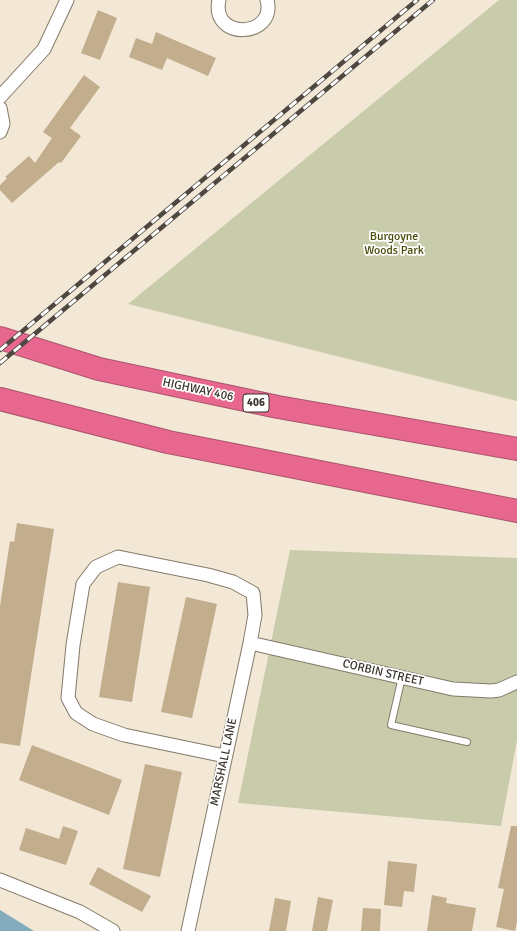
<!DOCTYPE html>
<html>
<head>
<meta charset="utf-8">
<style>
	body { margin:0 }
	canvas { display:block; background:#f3e7d6 }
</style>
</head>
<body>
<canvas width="517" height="931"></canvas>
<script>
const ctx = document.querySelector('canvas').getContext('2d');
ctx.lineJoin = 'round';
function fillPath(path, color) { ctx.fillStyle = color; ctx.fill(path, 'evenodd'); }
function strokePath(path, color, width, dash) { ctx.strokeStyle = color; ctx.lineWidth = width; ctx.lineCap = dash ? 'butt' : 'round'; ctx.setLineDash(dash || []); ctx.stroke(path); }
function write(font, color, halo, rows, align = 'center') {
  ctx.font = font + ' Signika,sans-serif'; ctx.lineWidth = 3.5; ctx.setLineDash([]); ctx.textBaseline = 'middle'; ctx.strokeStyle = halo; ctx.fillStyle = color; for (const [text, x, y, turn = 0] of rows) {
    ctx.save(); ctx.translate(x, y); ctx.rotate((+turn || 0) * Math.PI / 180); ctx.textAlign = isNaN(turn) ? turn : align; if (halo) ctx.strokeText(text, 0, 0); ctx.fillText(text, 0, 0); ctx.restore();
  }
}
fillPath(new Path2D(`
	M499 0H517V401L128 304Z
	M290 550 517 558V740L501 826 238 803Z`), '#c9ccab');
fillPath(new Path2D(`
	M0 910 34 931H0Z`), '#82acbc');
fillPath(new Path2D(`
	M98 10 117 18 100 60 81 53Z
	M156 32 216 58 208 76 167 58 162 70 129 57 136 38 152 44Z
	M84 75 100 87 70 128 81 136 61 163 59 162 12 203 0 190V185L7 178 5 177 29 156 35 163 52 138 43 132Z
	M17 523 54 529 20 746 0 743V606L10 541 14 542Z
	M118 582 150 587 132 702 99 697Z
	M186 597 217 604 192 718 161 712Z
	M32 745 122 780 109 815 19 780Z
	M145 764 182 772 160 877 123 869Z
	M63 826 78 831 66 865 19 850 26 828 59 839Z
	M511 826H517V922L515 931 496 927 504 889 498 888Z
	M388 861 417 864 414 892 404 891 402 907 384 905Z
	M98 867 151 896 142 912 89 884Z
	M432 895 447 898 446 903 476 908 472 931H427Z
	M318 897 333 900 327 931H312Z
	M275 898 291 901 286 931H269Z
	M363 908 381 909 380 931H361Z`), '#c2ad8d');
const service = new Path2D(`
	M402 677 391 725 467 742`);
const minor = new Path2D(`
	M219 0C210 41 277 38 267 0
	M0 97 44 49 67 0
	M0 108 3 124 0 132
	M250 643 453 689 491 691 499 690 517 682
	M0 880 80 912 113 931
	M188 931 250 643 255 615 253 593 233 582 208 575 118 557 96 567 83 584 73 645 68 698 76 713 93 724 124 735 225 756`);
const motorway = new Path2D(`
	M0 338 99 369 278 407 517 449
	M0 399 168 442 517 511`);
strokePath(service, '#847a6a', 8);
strokePath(minor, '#847a6a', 15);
strokePath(motorway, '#aa556c', 24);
strokePath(service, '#fff', 6);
strokePath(minor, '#fff', 13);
strokePath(motorway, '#e7678e', 22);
const rail = new Path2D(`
	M0 350 417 0
	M0 363 433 0`);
strokePath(rail, '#4e4841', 4.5);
strokePath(rail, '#fff', 3, [9]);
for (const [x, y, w] of [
	[256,403,26]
]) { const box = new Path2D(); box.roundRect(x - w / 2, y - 9, w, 18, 3); ctx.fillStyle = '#fff'; ctx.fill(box); strokePath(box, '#38332d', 1); }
write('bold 11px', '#38332d', null, [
	["406",256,403]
]);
write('12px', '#494a0b', '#fff', [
	["Burgoyne",394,237],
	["Woods Park",394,251]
]);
write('12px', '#38332d', '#fff', [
	["HIGHWAY 406",198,390,12],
	["CORBIN STREET",383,673,13],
	["MARSHALL LANE",224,762,-78]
]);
</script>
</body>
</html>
